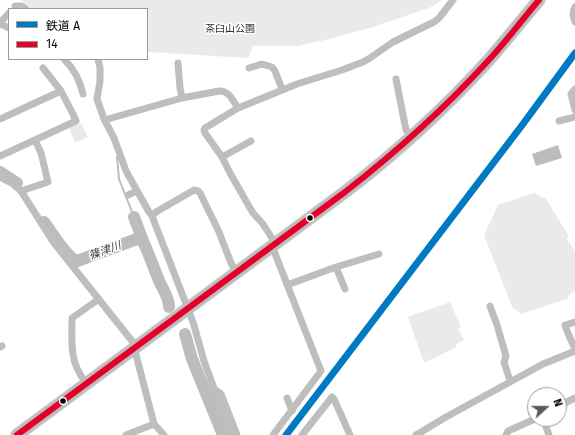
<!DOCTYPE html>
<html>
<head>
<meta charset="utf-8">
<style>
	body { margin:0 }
	#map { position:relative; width:575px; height:435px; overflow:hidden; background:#fff; font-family:"Fira Sans","Noto Sans JP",sans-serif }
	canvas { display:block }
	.legend { position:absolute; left:8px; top:8px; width:140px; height:52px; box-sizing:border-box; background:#fff; border:1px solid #999; margin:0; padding:5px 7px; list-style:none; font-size:12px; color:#000 }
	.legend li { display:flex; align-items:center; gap:8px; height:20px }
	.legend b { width:20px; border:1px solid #999 }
	.north { position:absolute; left:527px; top:387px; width:40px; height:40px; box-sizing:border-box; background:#fff; border:1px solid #999; border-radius:50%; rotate:69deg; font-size:11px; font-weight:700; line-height:16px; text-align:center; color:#000 }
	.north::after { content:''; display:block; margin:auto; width:14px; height:18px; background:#595959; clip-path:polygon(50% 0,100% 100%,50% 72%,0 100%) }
</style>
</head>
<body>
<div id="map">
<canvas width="575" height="435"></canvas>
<ul class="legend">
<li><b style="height:5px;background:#007ac2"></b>鉄道 A</li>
<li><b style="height:5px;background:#e4002b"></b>14</li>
</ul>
<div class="north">N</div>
</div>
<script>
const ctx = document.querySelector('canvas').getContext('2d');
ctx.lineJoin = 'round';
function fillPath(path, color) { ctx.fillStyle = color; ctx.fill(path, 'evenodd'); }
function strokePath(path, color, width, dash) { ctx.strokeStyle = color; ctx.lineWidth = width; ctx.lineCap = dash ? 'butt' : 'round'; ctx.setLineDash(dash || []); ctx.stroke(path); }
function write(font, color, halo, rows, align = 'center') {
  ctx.font = font + ' "Fira Sans","Noto Sans JP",sans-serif'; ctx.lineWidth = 3; ctx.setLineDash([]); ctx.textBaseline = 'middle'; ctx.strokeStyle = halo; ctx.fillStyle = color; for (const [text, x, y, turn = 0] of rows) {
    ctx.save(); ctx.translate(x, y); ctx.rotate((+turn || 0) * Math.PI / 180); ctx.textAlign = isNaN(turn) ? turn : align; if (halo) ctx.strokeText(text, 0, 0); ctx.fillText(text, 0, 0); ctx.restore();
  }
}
fillPath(new Path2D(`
	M22 0H442L429 8 373 27 325 40 297 46H253L248 58 147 52V9H33L23 3Z
	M81 123 88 137 75 143 69 128Z
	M534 193 546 199 569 236 566 238 575 251V291L570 294 567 299 521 314 512 307 484 235 498 205Z
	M450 302 461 327 458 329 464 340 455 345 457 347 424 363 408 317Z`), '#eaeaea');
fillPath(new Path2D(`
	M558 145 562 158 536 166 532 154Z`), '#bcbcbc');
strokePath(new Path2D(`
	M117 157 119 179 134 217`), '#bcbcbc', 2);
strokePath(new Path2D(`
	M0 172 17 183
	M134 217 143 241
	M44 222C51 231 66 257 77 261L137 239 143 241C149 254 154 269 160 283 164 291 169 298 169 307
	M185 334 192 359 223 435`), '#bcbcbc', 12);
const trunk = new Path2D(`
	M17 435 345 192C396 153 443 110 486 63 504 43 521 21 539 0`);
strokePath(trunk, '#dbdbdb', 14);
strokePath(new Path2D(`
	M15 6H21L26 9
	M575 7C572 12 573 16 575 22
	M0 23 9 13
	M0 24 9 28
	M64 59C74 69 80 80 83 94
	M98 59 100 68V81L97 99 104 119 114 138 126 171 149 212 152 216 193 322 204 361 231 435
	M178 63 180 88 182 98
	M43 68 61 91
	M249 68 262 64 272 67 275 71 282 89
	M396 79 406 130 412 136
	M575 89 571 94 575 110
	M0 119 61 91 73 114 76 121 0 156
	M104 119H108L182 98 219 91C230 91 232 100 238 108
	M559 121 575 117
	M222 157 251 141
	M0 177 13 184 21 191 54 243 132 341 134 347 154 424 164 435
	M21 191 48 182 41 153 35 140
	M128 195 137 191
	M152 216 156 212 194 190 198 191 200 193 219 232 231 263 236 272
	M275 243 263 224 253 213 250 208 230 173 222 157 205 133 204 130 205 128 238 108 248 104 297 84 342 70 363 62 370 58 393 42 434 22 439 18 453 0
	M271 246 274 251 321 371 273 435
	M336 267 345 289
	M287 285 336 267 379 254
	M490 306 497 325 506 356 504 362 510 381
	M575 322 565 325 567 331 575 349
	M0 347 2 346
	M86 383C80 375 74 364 73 354 71 343 72 330 72 318L99 299
	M215 390 217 391 221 394 237 435
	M287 398 292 411
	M559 406 575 398
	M543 419 549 435
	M126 435 154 424
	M302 435 332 397 334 399 350 435
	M416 435 446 417 543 364 575 351
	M506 435 508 431 535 419`), '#bebebe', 7);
strokePath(trunk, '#bdbdbd', 12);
strokePath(new Path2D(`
	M17 435 345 192C395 153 443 110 486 63 505 43 521 21 539 0`), '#e4002b', 6);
strokePath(new Path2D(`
	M286 435 523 124 575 53`), '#007ac2', 7);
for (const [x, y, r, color] of [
	[310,218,3.5,"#000"],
	[63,401,3.5,"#000"]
]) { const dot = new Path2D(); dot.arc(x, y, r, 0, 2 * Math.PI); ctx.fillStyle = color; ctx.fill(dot); strokePath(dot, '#fff', 1.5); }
write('10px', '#2f2f2f', '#fff', [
	["茶臼山公園",230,29]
]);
write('italic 11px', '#404040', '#fff', [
	["篠津川",105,251,-20]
]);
</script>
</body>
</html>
